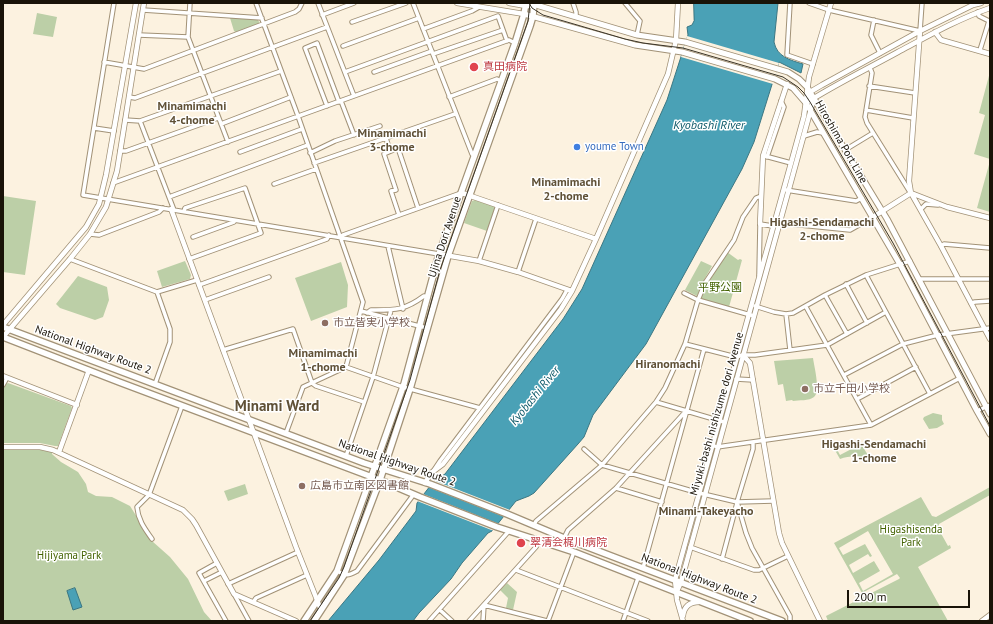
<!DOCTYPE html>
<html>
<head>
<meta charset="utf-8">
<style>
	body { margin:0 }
	#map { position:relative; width:993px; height:624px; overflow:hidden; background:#fcf2e0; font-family:"PT Sans",sans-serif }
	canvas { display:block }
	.frame { position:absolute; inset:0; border:4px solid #191308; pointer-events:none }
	.scale { position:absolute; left:847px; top:590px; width:123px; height:18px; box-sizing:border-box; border:2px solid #191308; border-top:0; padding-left:5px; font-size:12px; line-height:14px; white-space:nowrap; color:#191308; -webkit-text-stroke:3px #fff; paint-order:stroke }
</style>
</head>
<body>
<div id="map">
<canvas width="993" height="624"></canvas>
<div class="frame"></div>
<div class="scale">200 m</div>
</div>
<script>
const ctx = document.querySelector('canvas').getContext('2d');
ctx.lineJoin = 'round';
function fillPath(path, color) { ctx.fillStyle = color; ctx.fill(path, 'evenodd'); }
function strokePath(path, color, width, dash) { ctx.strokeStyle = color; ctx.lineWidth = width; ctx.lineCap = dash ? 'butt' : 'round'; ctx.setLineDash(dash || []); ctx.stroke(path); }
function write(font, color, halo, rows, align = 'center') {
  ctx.font = font + ' "PT Sans","Noto Sans JP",sans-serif'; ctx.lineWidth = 3; ctx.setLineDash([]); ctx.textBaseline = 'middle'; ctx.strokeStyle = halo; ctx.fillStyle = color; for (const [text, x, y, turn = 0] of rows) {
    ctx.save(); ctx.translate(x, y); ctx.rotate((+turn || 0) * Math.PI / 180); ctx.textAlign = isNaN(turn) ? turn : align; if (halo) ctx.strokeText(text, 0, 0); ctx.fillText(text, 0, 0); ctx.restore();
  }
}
fillPath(new Path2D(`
	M37 13 57 17 53 37 33 34Z
	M231 17 257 19 260 23 237 33 234 31 230 18Z
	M990 72V159L974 154 985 115 979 113Z
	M990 161V212L977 208Z
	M3 196 36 201 25 275 3 272Z
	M475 200 494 206 495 209 487 231 464 223 472 201Z
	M727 252 738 260 740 259 742 260 729 307 702 299 701 297 704 288Z
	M185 261 191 275 190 279 162 287 157 271Z
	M701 261 712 266 704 280 697 296 685 290Z
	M341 262 348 285 347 307 311 321 295 278Z
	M78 276 107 287 109 300 103 317 95 320 60 308 56 304Z
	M813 358C814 366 821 392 814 397 809 401 799 400 793 401L792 400 786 401 783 384 778 385 774 361Z
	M8 383 71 406 72 408 58 446H55L40 443H3V389L6 384Z
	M933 413 942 415V420L944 424 937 428 929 429 923 419 924 417Z
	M834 444 840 455 861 444 871 460 870 462C862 454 850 456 840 459L832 445Z
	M3 450H42L52 452V454L61 462 78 472 86 484 88 492 96 496 112 497 130 506 152 541 170 557 188 579 204 612 212 621H3Z
	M245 484 248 494 228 501 224 491Z
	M990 487V495L939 524 938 528 948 546 950 545 951 548 918 567 948 621H828L826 616 899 579 900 578 897 574 862 593 834 543 921 497 932 516 936 517ZM868 531 893 574 863 591 859 583 880 571 874 561 853 573 849 565 868 554 870 557 872 556 865 544 843 555 839 548Z
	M507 583 517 592 513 610 506 608 508 598 500 590Z`), '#bccfa7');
const water = new Path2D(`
	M694 3H778L774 42C777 57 790 60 803 64L801 73 779 62 754 142 742 169 646 344 593 415 584 437 578 444 534 493 529 496 516 501 492 531 488 533 462 563 451 579 419 613 413 621H328L379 560 416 511 417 503 437 477 442 476 445 474 563 319 582 289 667 100 688 35 687 27 692 25 694 21Z
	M75 588 82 607 73 610 67 591Z`);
fillPath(water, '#4aa1b6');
strokePath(water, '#3b7682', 1);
fillPath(new Path2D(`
	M687 36 779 63 773 84 681 57Z
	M433 480 510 510 505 517 428 487Z
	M423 494 499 524 494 531 417 501Z`), '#fcf2e0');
const minor = new Path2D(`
	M114 3 83 195 439 254
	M190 3 188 37 228 142
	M256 3 298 116 363 302 346 367 303 387 286 433
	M318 3 354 96
	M413 3 472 154 474 156
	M573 3 576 12V17
	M625 3 640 21 637 35
	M790 3 787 55 813 64
	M809 3 829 10 920 31 922 3
	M143 10 262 18
	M978 12 979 16 989 21 980 50
	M322 15 354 3
	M874 20 871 35 880 53
	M352 22 406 3
	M423 29 472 11 479 7
	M139 35 188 37
	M343 46 419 18
	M433 54 503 30
	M104 62 144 69 295 12 299 9 302 3
	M870 68 872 73 865 117 867 123 910 192
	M345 72 498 16 507 41
	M374 72 432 51
	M869 86 915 93
	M129 97 135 98 327 27
	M449 97 497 79 501 81
	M341 101 354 135
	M327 106 305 48 317 43 339 102
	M866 110 913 118
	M125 120 140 121 281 71
	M140 121 174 210
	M221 124 291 97
	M94 128 114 131
	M804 136 817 132 823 133
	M386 138 390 151
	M845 150 873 133
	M120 151H126L218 118
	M240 152 302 129
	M310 153 335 141 380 126
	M765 156 791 163
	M767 157 784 107 781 101
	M314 163 455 114
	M113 183 509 40 515 43
	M274 184 316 169
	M786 190 856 201 862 198
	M169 197 308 145
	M921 209 926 204 938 205
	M184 211 185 208 245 188 261 233 189 259
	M399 215 391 191 396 190 384 154 398 148 418 208
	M90 234 99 235 159 212 163 208
	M193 237 234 222V220
	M340 237 343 235 461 193
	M388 246 403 309
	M941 246 944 244 990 248
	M70 259 157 292 170 329V342L155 384
	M479 261 498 205
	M518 272 536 219
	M759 275 760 224 773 226 780 223 850 230 873 217
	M866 275 930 394
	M919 279H990
	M846 284 867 323
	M199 285 327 239 329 235
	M157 292 197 280
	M684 293 698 300 754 316
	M825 295 847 334
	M205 300 269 277
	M971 303 975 302 990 301
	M755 306 774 312 786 314 793 313 825 295 866 275 910 261
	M806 307 871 425
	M361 311 427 328
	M367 313 371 310C394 310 404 311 424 296L428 297
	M786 314 790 350
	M685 344 736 357 743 355H755L827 345 886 312
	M223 350 293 329 312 383 316 386 364 402
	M346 367 403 387 480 408
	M844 375 903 344 938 335 990 328
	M736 379 753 380
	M3 385 7 378
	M857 399 916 367
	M656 402 724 422
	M977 411 990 405
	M753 443V449L737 502 746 533 752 548 790 616V621
	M712 445 717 447 871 425 960 378
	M584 449 602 465 699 493 737 502 773 501
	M346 456 373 377 391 310
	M434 470 440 461 562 299 567 290
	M616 488 662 502
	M534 525 536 521 602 465 656 402 665 388 685 344 698 300 705 283 734 240 743 217 756 198 761 196
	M564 538 568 530 616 488 686 411
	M152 539C145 529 138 520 137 507L149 495 182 406
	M690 547 754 570H759L788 556
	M722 559 737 503
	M217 563 199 573 226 621
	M643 568 704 349
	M516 570 648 621
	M337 571C347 576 348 576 357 571L414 494
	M204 581 220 573
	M228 584 298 552
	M234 594 249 621
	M254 601 256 598 307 575
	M440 610 452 621
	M429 621 509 531
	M469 621 536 547 540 540
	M483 621 484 605 547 621
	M548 621 574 552
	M623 621 638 578`);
const tertiary = new Path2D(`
	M457 3 524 14
	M509 3 526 6
	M920 31 909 181 911 193 947 207 990 218
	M935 32 941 40 990 54
	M809 96 810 92 822 85 920 31 973 5 981 3
	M806 103C836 84 867 69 898 52 928 36 958 19 990 8
	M462 193 596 239
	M171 209 296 547 321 610
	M873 217 911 193 941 246 990 339
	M760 224 763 156 787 84
	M439 254 479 261 518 272 572 291
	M3 325 86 227 99 204 106 175 136 3
	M3 337 70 259 90 234 106 207 117 171 144 3
	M743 355 750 363 779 533 782 543 820 621
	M3 376 77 405
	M3 447H40L53 450 183 510 192 519 196 525 234 594 296 621
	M59 452 89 370
	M425 483 431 473 443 464 561 309 572 291 596 239 668 74 676 40 678 3
	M677 591 681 582 814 98
	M683 616C684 607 689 602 699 602
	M683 621 677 600 675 580 791 163 804 116 809 77 831 3
	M982 621 990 615`);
const secondary = new Path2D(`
	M526 6 536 5 637 35 685 42 788 72 799 79 807 87 887 219 990 414
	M524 14 635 45 682 52 775 79 793 88 806 103 902 268 977 411 990 434`);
const primary = new Path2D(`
	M304 621 337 571 371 477
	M314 621 344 575 380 480`);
const trunk = new Path2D(`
	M3 327 364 463 430 484 507 514 564 538 782 621
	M3 337 119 382 380 480 420 497 497 527 574 552 750 621
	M371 477 404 384 439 254 515 43 524 14 526 3
	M380 480 410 389 448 256 530 26 533 16 534 3`);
strokePath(minor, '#a29277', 5.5);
strokePath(tertiary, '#a29277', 6);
strokePath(secondary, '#a29277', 7);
strokePath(primary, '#a29277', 8);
strokePath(trunk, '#a29277', 8);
strokePath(minor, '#fff', 3.5);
strokePath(tertiary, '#fff', 4.5);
strokePath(secondary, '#fff', 5);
strokePath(primary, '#fff', 5.5);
strokePath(trunk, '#fff', 5.5);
strokePath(new Path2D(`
	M529 3 532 8 543 15 625 39 643 43 683 48 783 77 798 87 804 93 810 102 893 243 990 426
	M310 621 339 578 344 567 410 380 440 270 528 21 530 3`), '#393327', 1);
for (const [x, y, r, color] of [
	[474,67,5,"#e0444e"],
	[577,147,4,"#3f7fe0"],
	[325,323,4,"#8d6e63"],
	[805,389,4,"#8d6e63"],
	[302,486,4,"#8d6e63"],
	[521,543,5,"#e0444e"]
]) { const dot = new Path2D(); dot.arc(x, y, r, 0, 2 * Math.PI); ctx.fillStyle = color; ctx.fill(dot); strokePath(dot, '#fff', 1.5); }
write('11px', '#be3a42', '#fff', [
	["真田病院",483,67],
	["翠清会梶川病院",530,543]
], 'left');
write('11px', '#191308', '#fff', [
	["Hiroshima Port Line",841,142,60],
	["Ujina Dori Avenue",445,237,-72],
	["National Highway Route 2",93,350,20],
	["Miyuki-bashi nishizume dori Avenue",717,414,-74],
	["National Highway Route 2",397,463,19],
	["National Highway Route 2",699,579,21]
]);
write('11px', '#366cbe', '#fff', [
	["youme Town",585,147]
], 'left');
write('11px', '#426201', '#fff', [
	["平野公園",720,288],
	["Higashisenda",911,530],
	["Park",911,543],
	["Hijiyama Park",69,556]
]);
write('11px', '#785e54', '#fff', [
	["市立皆実小学校",333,323],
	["市立千田小学校",813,389],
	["広島市立南区図書館",310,486]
], 'left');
write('bold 12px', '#5f5036', '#fff', [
	["Minamimachi",192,107],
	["4-chome",192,121],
	["Minamimachi",392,134],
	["3-chome",392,148],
	["Minamimachi",566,183],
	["2-chome",566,197],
	["Higashi-Sendamachi",822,223],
	["2-chome",822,237],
	["Minamimachi",323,354],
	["1-chome",323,368],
	["Hiranomachi",668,365],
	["Higashi-Sendamachi",874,445],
	["1-chome",874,459],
	["Minami-Takeyacho",706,512]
]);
write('italic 12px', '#0b5767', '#fff', [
	["Kyobashi River",709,126],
	["Kyobashi River",535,396,-51]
]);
write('bold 15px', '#5f5036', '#fff', [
	["Minami Ward",277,407]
]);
</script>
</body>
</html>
